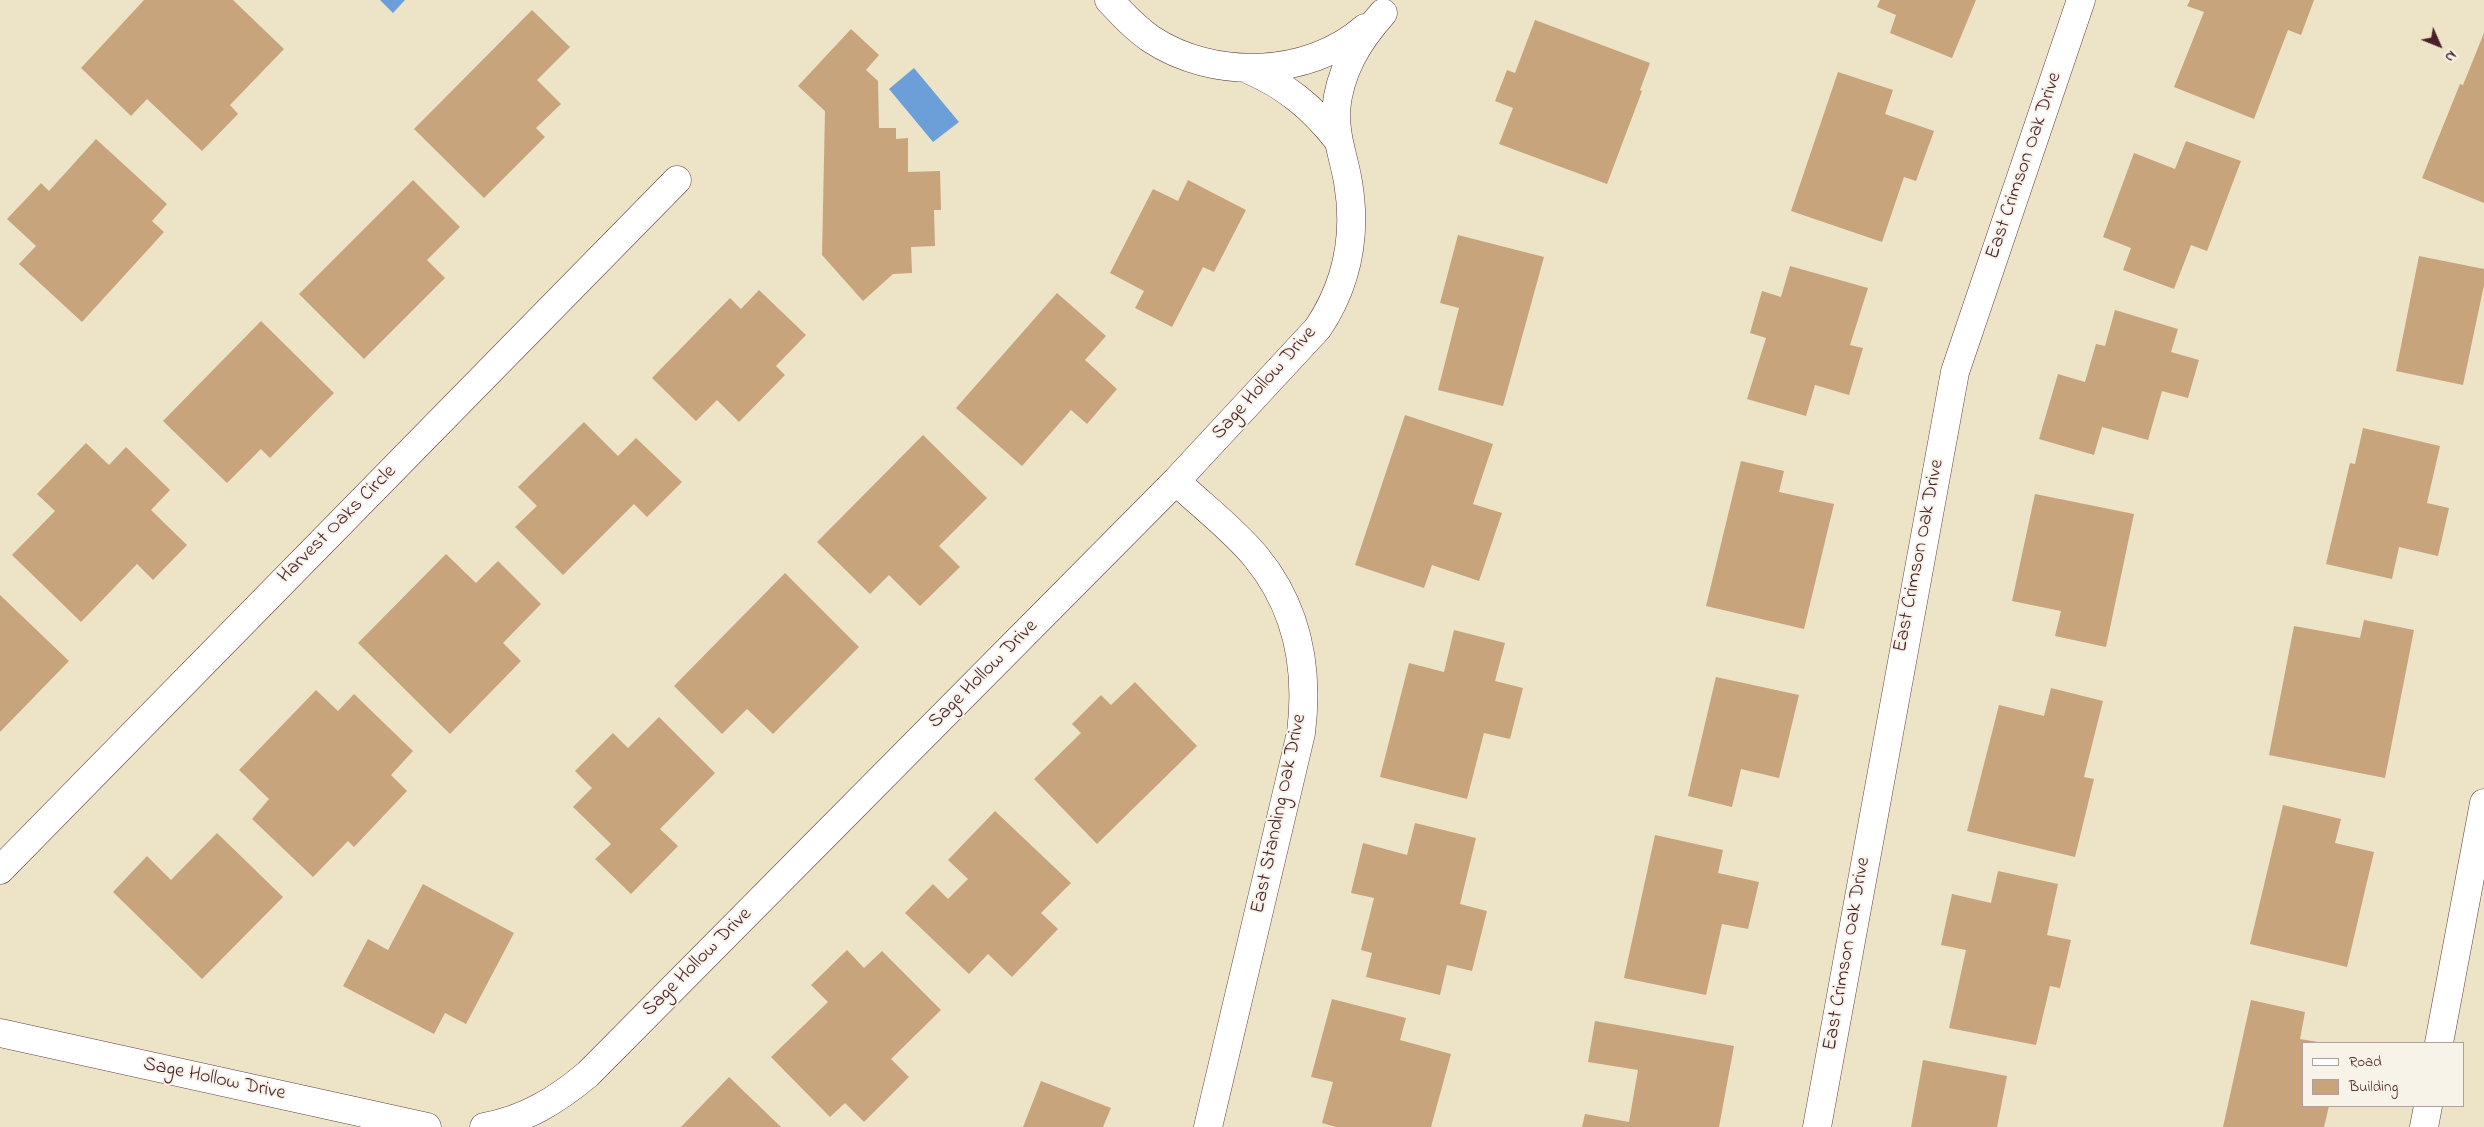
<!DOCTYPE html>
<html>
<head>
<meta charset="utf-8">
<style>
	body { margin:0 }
	#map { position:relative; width:2484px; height:1127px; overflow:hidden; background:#ede4c7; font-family:"Indie Flower",sans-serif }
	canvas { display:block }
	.legend { position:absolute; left:2302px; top:1042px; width:162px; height:65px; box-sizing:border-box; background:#f7f3e8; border:1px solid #b29e9c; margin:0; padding:6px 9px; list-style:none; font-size:15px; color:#4a1f2b }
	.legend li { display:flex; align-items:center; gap:10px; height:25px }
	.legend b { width:25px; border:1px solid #b29e9c }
	.north { position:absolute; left:2414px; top:20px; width:50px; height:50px; -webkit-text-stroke:4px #f7f3e8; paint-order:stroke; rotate:134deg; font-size:14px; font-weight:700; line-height:20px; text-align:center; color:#4a1f2b }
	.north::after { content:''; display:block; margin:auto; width:18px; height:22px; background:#4a1f2b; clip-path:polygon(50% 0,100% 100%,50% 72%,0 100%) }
</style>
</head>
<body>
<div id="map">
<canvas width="2484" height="1127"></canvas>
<ul class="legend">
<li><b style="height:6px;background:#fff"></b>Road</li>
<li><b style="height:14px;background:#c7a47b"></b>Building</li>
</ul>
<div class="north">N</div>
</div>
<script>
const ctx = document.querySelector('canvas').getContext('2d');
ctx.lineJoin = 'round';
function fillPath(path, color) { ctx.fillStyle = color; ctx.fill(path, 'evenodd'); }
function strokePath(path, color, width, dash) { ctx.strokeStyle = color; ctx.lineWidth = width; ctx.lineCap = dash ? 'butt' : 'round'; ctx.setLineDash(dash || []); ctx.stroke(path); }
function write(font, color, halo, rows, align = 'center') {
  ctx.font = font + ' "Indie Flower",sans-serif'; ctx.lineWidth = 4; ctx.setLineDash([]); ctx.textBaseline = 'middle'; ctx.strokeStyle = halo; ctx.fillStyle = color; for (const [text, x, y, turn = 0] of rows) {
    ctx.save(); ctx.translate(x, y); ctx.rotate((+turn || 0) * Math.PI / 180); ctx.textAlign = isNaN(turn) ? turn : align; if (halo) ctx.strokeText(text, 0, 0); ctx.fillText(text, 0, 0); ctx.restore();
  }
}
fillPath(new Path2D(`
	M380 0H405L393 13Z
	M914 68 959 122 933 142 889 89Z`), '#6c9fd7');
fillPath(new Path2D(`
	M144 0H233L284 49 230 105 238 114 202 151 147 99 131 116 81 68Z
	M1880 0H1976L1952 58 1890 33 1896 15 1877 7Z
	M2190 0H2314L2301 35 2288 30 2254 119 2174 87 2204 12 2187 6Z
	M532 10 570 47 537 80 561 104 536 128 545 137 484 198 414 129Z
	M1535 20 1650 63 1640 90 1642 91 1607 184 1499 144 1513 108 1495 101 1507 70 1515 73Z
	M851 29 879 55 866 70 878 81 879 128H896V139L908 138V172L940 171 941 210H934L935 246 911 247 912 273 893 274 863 301 822 255 825 111 798 86Z
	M2484 33V203L2422 178 2460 84 2463 85Z
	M1838 72 1893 90 1885 114 1934 131 1916 181 1904 177 1882 242 1791 211Z
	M96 139 167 204 152 221 164 232 82 322 19 264 36 246 7 219 41 183 49 191Z
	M2186 141 2241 161 2207 251 2191 245 2174 289 2123 270 2131 248 2103 237 2134 153 2175 169Z
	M413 180 460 227 427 260 445 278 364 359 299 294Z
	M1188 180 1246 210 1214 272 1203 267 1172 327 1135 308 1144 291 1110 273 1153 189 1178 201Z
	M1458 235 1544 257 1503 406 1438 390 1459 308 1440 303Z
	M2419 256 2484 269V285L2463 385 2396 371Z
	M1790 266 1868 288 1850 345 1863 348 1849 395 1815 385 1806 416 1747 399 1766 338 1750 333 1762 291 1781 297Z
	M759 290 806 335 776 366 785 375 739 422 717 400 696 421 652 378 730 298 741 309Z
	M1057 293 1106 336 1085 360 1117 389 1087 424 1071 410 1022 466 956 408Z
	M2115 310 2178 329 2171 352 2199 360 2188 398 2162 391 2148 440 2102 427 2094 455 2039 439 2058 374 2085 382 2096 344 2105 346Z
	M261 321 334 393 270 458 261 449 227 483 163 421Z
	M1405 415 1493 444 1473 504 1502 513 1479 581 1432 565 1424 588 1355 565Z
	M584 422 618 456 636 438 682 482 647 517 634 504 563 575 515 527 537 506 518 487Z
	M2363 428 2440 446 2427 503 2449 508 2438 556 2399 547 2392 579 2326 564 2350 463 2355 464Z
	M923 435 987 498 939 546 960 567 920 606 889 575 870 594 817 542Z
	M86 443 109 465 126 447 170 490 151 510 187 545 153 580 137 564 81 622 12 555 55 511 37 494Z
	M1741 461 1784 471 1779 492 1834 504 1804 629 1706 606Z
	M2035 494 2134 514 2106 647 2055 636 2061 611 2012 601Z
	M446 554 476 583 498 561 541 604 503 643 521 661 450 734 358 643Z
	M785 573 859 647 773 734 747 709 722 734 674 686Z
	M0 595 69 661 0 732Z
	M2364 620 2414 630 2385 778 2269 755 2294 626 2360 638Z
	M1454 630 1505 643 1495 681 1523 688 1510 739 1484 733 1467 799 1380 777 1409 663 1444 672Z
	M1716 677 1799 695 1779 778 1741 769 1732 807 1688 796Z
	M1135 682 1197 746 1097 844 1034 779 1081 733 1072 724 1101 695 1111 705Z
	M2051 688 2103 701 2084 777 2094 779 2075 857 1967 831 1999 705 2044 716Z
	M316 690 338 711 354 694 413 751 391 775 407 791 354 847 348 841 313 877 252 819 269 799 239 770Z
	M659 717 715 773 660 829 678 846 631 894 595 859 611 844 573 807 592 788 575 771 613 733 628 748Z
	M2283 805 2341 819 2335 843 2374 852 2347 967 2250 944Z
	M995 811 1071 883 1041 913 1058 929 1012 977 988 954 969 974 905 913 933 884 948 899 968 879 948 860Z
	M1415 823 1476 838 1460 904 1487 911 1472 971 1447 965 1440 995 1366 977 1372 953 1361 950 1374 898 1351 893 1363 843 1407 855Z
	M217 833 283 897 202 979 113 892 147 856 171 880Z
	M1655 835 1723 850 1718 873 1759 882 1748 929 1722 924 1706 995 1624 978Z
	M1998 871 2058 884 2047 935 2071 940 2060 988 2050 986 2036 1045 1949 1028 1966 950 1941 945 1952 894 1991 903Z
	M423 884 514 933 466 1024 445 1013 434 1034 343 986 368 939 388 950Z
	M847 950 864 968 882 951 941 1010 891 1059 909 1077 864 1122 845 1103 830 1117 771 1057 828 1002 811 985Z
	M1332 999 1406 1018 1400 1040 1451 1054 1431 1127H1336L1322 1123 1333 1082 1311 1077Z
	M2251 1000 2305 1012 2300 1039 2318 1042 2303 1043V1106H2329L2324 1127H2223Z
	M1595 1021 1734 1046 1719 1127H1582L1585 1114 1629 1122 1638 1070 1588 1062Z
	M1923 1060 2007 1076 1997 1127H1911Z
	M729 1077 781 1127H681Z
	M1041 1081 1111 1108 1103 1127H1023Z`), '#c7a47b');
const minor = new Path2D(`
	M1109 0C1122 14 1135 28 1151 39 1213 80 1308 78 1365 28
	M1247 69C1285 85 1312 107 1337 139
	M1176 481C1202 506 1233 529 1256 557 1298 608 1309 669 1301 733L1208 1127
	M0 870 677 180
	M0 1033 427 1127
	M2439 1043 2484 803
	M484 1127C525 1120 557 1100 588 1074L1176 481 1318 328C1348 283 1357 235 1348 182 1344 158 1335 136 1336 111 1339 72 1358 41 1383 13
	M1817 1127 1955 372 2081 0
	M2424 1127 2428 1106`);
strokePath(minor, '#623d42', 29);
strokePath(minor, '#fff', 28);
write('20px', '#4a1f2b', '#f7f3e8', [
	["East Crimson Oak Drive",2025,166,-71],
	["Sage Hollow Drive",1265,384,-48],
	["Harvest Oaks Circle",338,525,-45],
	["East Crimson Oak Drive",1920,556,-79],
	["Sage Hollow Drive",984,675,-45],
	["East Standing Oak Drive",1280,814,-78],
	["East Crimson Oak Drive",1848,954,-80],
	["Sage Hollow Drive",698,963,-45],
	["Sage Hollow Drive",214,1080,12]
]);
</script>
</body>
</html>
